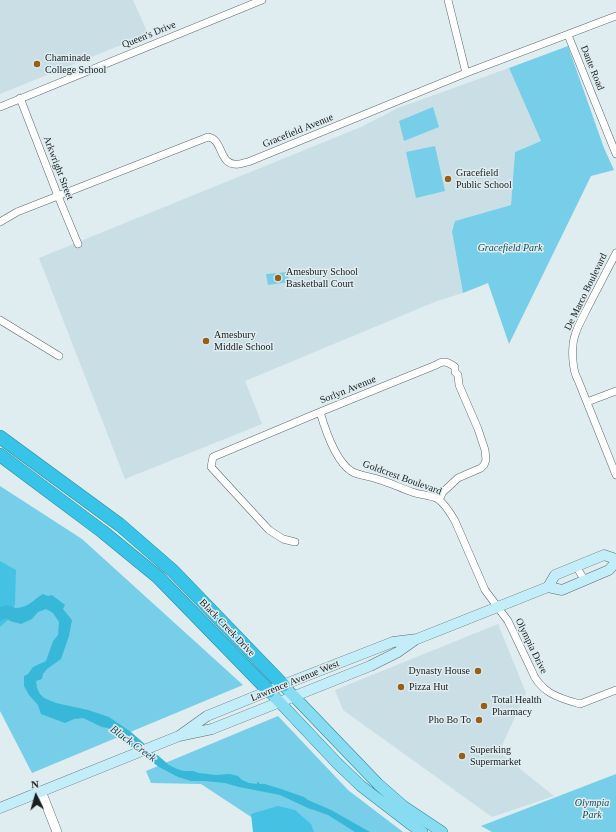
<!DOCTYPE html>
<html>
<head>
<meta charset="utf-8">
<style>
	body { margin:0 }
	#map { position:relative; width:616px; height:832px; overflow:hidden; background:#dfecf0; font-family:Georgia,serif }
	canvas { display:block }
	.north { position:absolute; left:16px; top:776px; width:40px; height:40px; -webkit-text-stroke:3px #dfecf0; paint-order:stroke; rotate:355deg; font-size:11px; font-weight:700; line-height:16px; text-align:center; color:#191e1f }
	.north::after { content:''; display:block; margin:auto; width:14px; height:18px; background:#191e1f; clip-path:polygon(50% 0,100% 100%,50% 72%,0 100%) }
</style>
</head>
<body>
<div id="map">
<canvas width="616" height="832"></canvas>
<div class="north">N</div>
</div>
<script>
const ctx = document.querySelector('canvas').getContext('2d');
ctx.lineJoin = 'round';
function fillPath(path, color) { ctx.fillStyle = color; ctx.fill(path, 'evenodd'); }
function strokePath(path, color, width, dash) { ctx.strokeStyle = color; ctx.lineWidth = width; ctx.lineCap = dash ? 'butt' : 'round'; ctx.setLineDash(dash || []); ctx.stroke(path); }
function write(font, color, halo, rows, align = 'center') {
  ctx.font = font + ' Georgia,serif'; ctx.lineWidth = 3; ctx.setLineDash([]); ctx.textBaseline = 'middle'; ctx.strokeStyle = halo; ctx.fillStyle = color; for (const [text, x, y, turn = 0] of rows) {
    ctx.save(); ctx.translate(x, y); ctx.rotate((+turn || 0) * Math.PI / 180); ctx.textAlign = isNaN(turn) ? turn : align; if (halo) ctx.strokeText(text, 0, 0); ctx.fillText(text, 0, 0); ctx.restore();
  }
}
fillPath(new Path2D(`
	M0 0H133L148 34 0 94Z
	M509 68 541 141 515 152 511 205 455 221 452 233 463 293 437 301 245 381 262 424 125 479 39 258 361 127 398 108Z
	M498 624 526 693 499 752 554 796 492 817 343 710 335 690Z`), '#c9dfe5');
fillPath(new Path2D(`
	M568 46 604 148 614 170 591 176 509 344 488 283 463 293 452 232 455 221 511 205 515 152 541 141 509 68Z
	M433 107 439 127 404 141 399 121Z
	M435 146 445 191 416 198 406 152Z
	M288 272 289 282 268 285 266 274Z
	M0 486 82 539 243 685 32 773 0 711Z
	M278 716 348 790 403 832H274L201 784 151 783 146 771Z
	M616 774V832H492L481 826Z`), '#76cee8');
fillPath(new Path2D(`
	M0 561 16 570 15 604 11 617 0 627Z
	M278 806 295 810 311 824 314 832H253L251 814Z`), '#45c2e3');
fillPath(new Path2D(`
	M43 594 48 596 52 595 65 605 63 609 72 620 69 636 61 659 47 669 43 674 42 679 36 681 37 688 40 694 44 698 56 703 88 710 109 717 131 732 169 765 177 769 184 771H193L199 773 216 775 230 774 238 776 242 780 249 783 257 784V782H258L260 784H265L268 785 281 789 304 797 308 800 331 810 370 832H355L328 815 314 810 310 809 280 795 239 787 225 783 205 781H191L178 777 159 767 119 738 108 728 102 727 83 718 74 719 65 723 41 714 38 705 29 695 24 686V676L28 674 33 667 46 661 53 641 58 635 59 622 53 613 46 609 38 612 32 619 21 624 10 621 6 618 0 621V607C3 606 7 605 10 606 12 606 14 608 16 608 28 608 34 599 43 594Z`), '#38b8d9');
const minor = new Path2D(`
	M448 0 466 73
	M568 35 616 154
	M20 98 58 196 78 244
	M0 107 262 0
	M0 222 17 212 208 137C224 139 218 167 239 164 242 164 245 162 248 162L466 73 616 16
	M616 253C607 270 598 288 589 305 584 315 578 325 575 335 571 347 572 370 578 380L616 475
	M0 320 59 356
	M587 402 616 391
	M320 412C325 429 336 461 351 471 359 476 369 476 377 479 389 482 400 488 412 492 420 495 431 495 438 499 445 504 451 514 455 521L485 590 508 621 531 669C539 692 558 698 580 704L616 690
	M295 542 283 539 269 530 211 467 213 457 320 412 436 365C444 360 448 362 455 367V372L458 375 459 385 478 429 485 450 486 460 484 465 481 468 458 478 443 492 439 500
	M576 566 585 581`);
const tertiary = new Path2D(`
	M41 791 57 832`);
const secondary = new Path2D(`
	M548 587 555 575 604 555 616 559
	M179 736 207 716 293 681 393 642 417 639 548 587 562 590 609 570 616 562
	M0 808 179 736 212 729 305 692 370 666 398 652 415 640`);
const primary = new Path2D(`
	M283 685 378 784 403 806 442 832
	M269 691 337 763 361 786 409 823 422 832`);
const motorway = new Path2D(`
	M0 437 120 525 173 571 283 685
	M0 455 103 532 158 577 269 691`);
strokePath(minor, '#5e6a6d', 8);
strokePath(tertiary, '#5e6a6d', 10);
strokePath(secondary, '#5e6a6d', 11);
strokePath(primary, '#2c8aa2', 12);
strokePath(motorway, '#2c8aa2', 14);
strokePath(minor, '#fff', 7);
strokePath(tertiary, '#fff', 9);
strokePath(secondary, '#c3edf8', 10);
strokePath(primary, '#87dcf1', 11);
strokePath(motorway, '#37c4e8', 13);
for (const [x, y, r, color] of [
	[37,64,4,"#966017"],
	[448,179,4,"#966017"],
	[278,278,4,"#966017"],
	[206,341,4,"#966017"],
	[478,671,4,"#966017"],
	[401,687,4,"#966017"],
	[484,706,4,"#966017"],
	[479,720,4,"#966017"],
	[462,756,4,"#966017"]
]) { const dot = new Path2D(); dot.arc(x, y, r, 0, 2 * Math.PI); ctx.fillStyle = color; ctx.fill(dot); strokePath(dot, '#dfecf0', 1.5); }
write('10px', '#191e1f', '#dfecf0', [
	["Queen's Drive",149,35,-22],
	["Dante Road",592,68,68],
	["Gracefield Avenue",298,131,-22],
	["Arkwright Street",58,168,69],
	["De Marco Boulevard",586,292,-64],
	["Sorlyn Avenue",348,390,-22],
	["Goldcrest Boulevard",402,478,20],
	["Black Creek Drive",227,628,46],
	["Olympia Drive",531,646,64],
	["Lawrence Avenue West",295,681,-22]
]);
write('10px', '#191e1f', '#dfecf0', [
	["Chaminade",45,58],
	["College School",45,70],
	["Gracefield",456,173],
	["Public School",456,185],
	["Amesbury School",286,272],
	["Basketball Court",286,284],
	["Amesbury",214,335],
	["Middle School",214,347],
	["Dynasty House",470,671,"right"],
	["Pizza Hut",409,687],
	["Total Health",492,700],
	["Pharmacy",492,712],
	["Pho Bo To",471,720,"right"],
	["Superking",470,750],
	["Supermarket",470,762]
], 'left');
write('italic 10px', '#184c5a', '#dfecf0', [
	["Gracefield Park",510,248],
	["Olympia",592,803],
	["Park",592,815]
]);
write('italic 11px', '#1a4e5c', '#dfecf0', [
	["Black Creek",133,744,36]
]);
</script>
</body>
</html>
